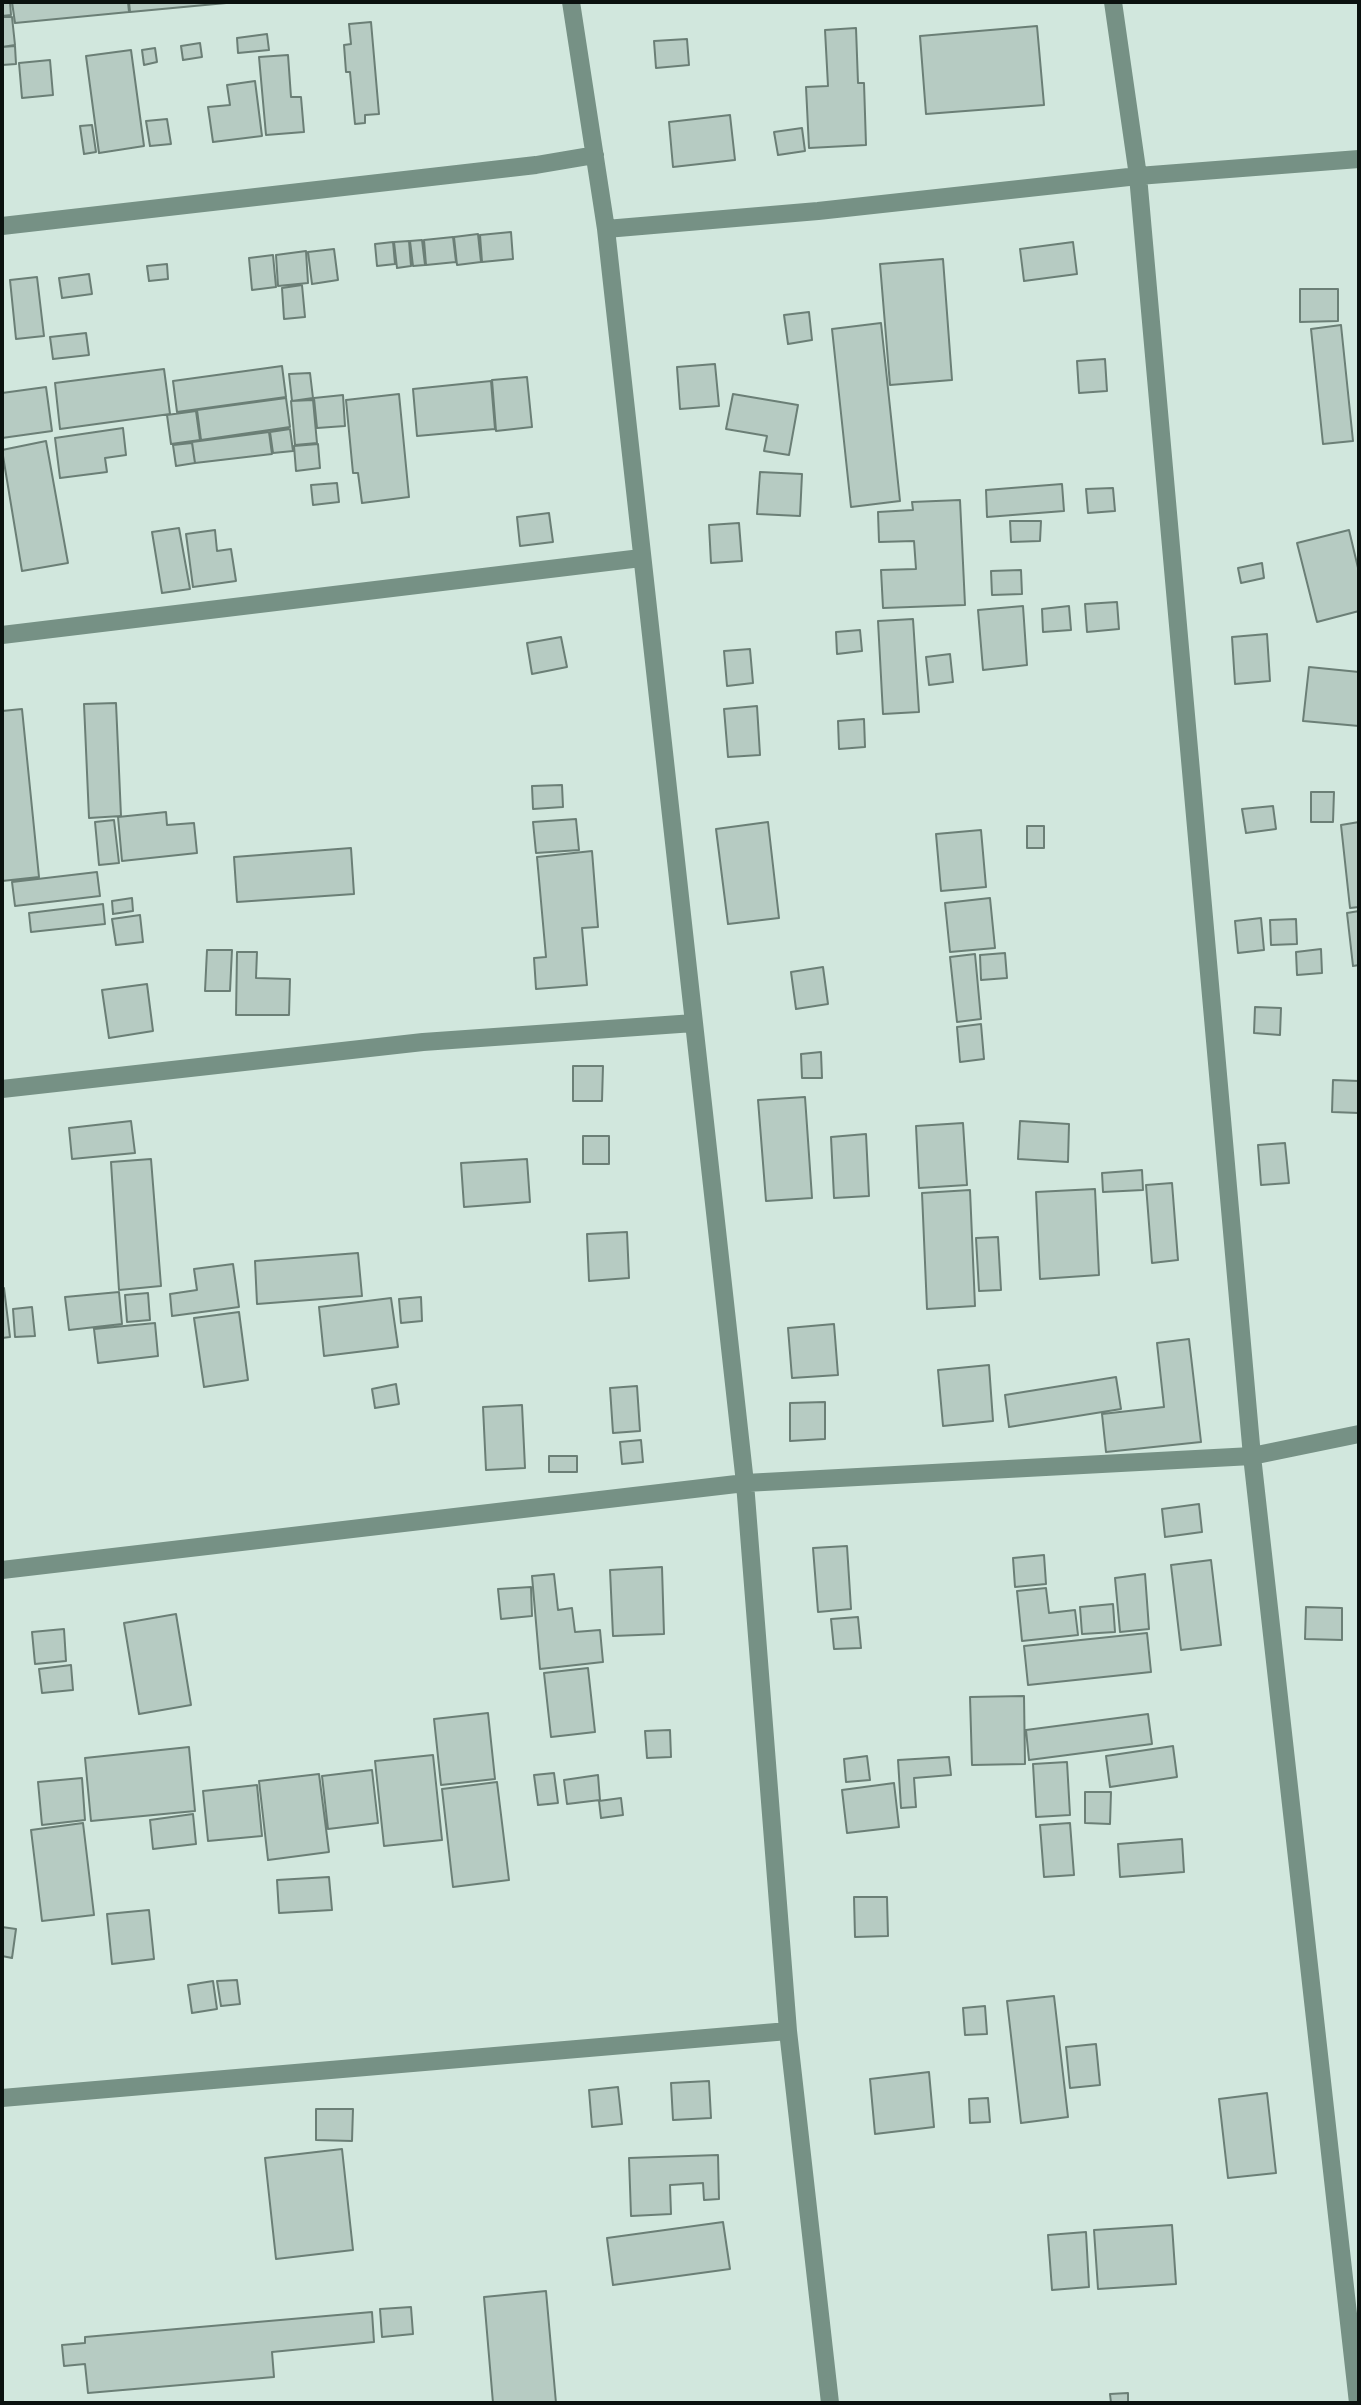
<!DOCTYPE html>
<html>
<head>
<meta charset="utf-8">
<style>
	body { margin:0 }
	#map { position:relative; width:1361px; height:2405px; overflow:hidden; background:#d1e7dd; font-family:"Roboto Condensed",sans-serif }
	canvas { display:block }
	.frame { position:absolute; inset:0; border:4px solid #0b120f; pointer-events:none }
</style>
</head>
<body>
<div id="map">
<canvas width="1361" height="2405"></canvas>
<div class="frame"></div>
</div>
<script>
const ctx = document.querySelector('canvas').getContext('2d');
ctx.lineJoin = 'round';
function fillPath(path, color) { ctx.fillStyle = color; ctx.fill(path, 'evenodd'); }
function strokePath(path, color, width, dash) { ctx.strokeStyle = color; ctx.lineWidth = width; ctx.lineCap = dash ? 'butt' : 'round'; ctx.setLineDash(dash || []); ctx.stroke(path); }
const building = new Path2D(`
	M2 2H10L11 15 2 16Z
	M12 2H128L129 12 15 23Z
	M129 2H237L130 12Z
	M2 17H12L15 45 2 47Z
	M371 22 379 114 365 115V123L355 124 350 72H346L344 45 351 44 349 24Z
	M1037 26 1044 105 926 114 920 36Z
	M856 28 858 83H864L866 145 809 148 806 87 828 86 825 30Z
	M267 34 269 50 238 53 237 38Z
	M687 39 689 65 656 68 654 41Z
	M200 43 202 57 183 60 181 46Z
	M15 46 16 64 2 65V47Z
	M155 48 157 62 144 65 142 50Z
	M131 50 144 146 99 153 86 56Z
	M288 55 291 97H301L304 132 266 135 259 57Z
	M50 60 53 95 22 98 19 63Z
	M255 81 262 136 213 142 208 107 230 105 227 85Z
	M730 115 735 160 673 167 669 122Z
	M167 119 171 144 150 146 146 121Z
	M92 125 96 152 84 154 80 126Z
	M802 128 805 151 778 155 774 132Z
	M511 232 513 259 482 262 480 235Z
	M478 234 481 262 457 265 454 237Z
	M453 237 456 262 426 265 424 240Z
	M422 240 425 265 413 266 410 241Z
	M409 241 411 266 397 268 394 242Z
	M393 242 395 264 377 266 375 244Z
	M1073 242 1077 274 1024 281 1020 249Z
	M334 249 338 280 312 284 308 252Z
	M306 251 308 283 278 286 276 255Z
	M273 255 276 287 252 290 249 258Z
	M943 259 952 380 890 385 880 264Z
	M167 264 168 279 149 281 147 266Z
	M89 274 92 294 62 298 59 278Z
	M37 277 44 336 16 339 10 280Z
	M302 285 305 317 284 319 282 288Z
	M1300 289H1338V321L1300 322Z
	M809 312 812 340 788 344 784 315Z
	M881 323 900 501 851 507 832 329Z
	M1341 325 1353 441 1323 444 1311 329Z
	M86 333 89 355 53 359 50 337Z
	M1105 359 1107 391 1079 393 1077 361Z
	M715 364 719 406 680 409 677 367Z
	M282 366 286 397 177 412 173 381Z
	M164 369 170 414 60 429 55 383Z
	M310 373 313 398 292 401 289 374Z
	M527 377 532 427 496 431 492 380Z
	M491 381 495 429 417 436 413 389Z
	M46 387 52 431 2 438V393Z
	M399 394 409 497 362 503 358 473H353L346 400Z
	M733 394 798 405 789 455 764 451 767 436 726 429Z
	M343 395 345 426 317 428 314 398Z
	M286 398 290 427 201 440 197 410Z
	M313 400 317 443 295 445 291 401Z
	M196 411 200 440 171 444 167 415Z
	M123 428 126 455 105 458 107 472 60 478 55 438Z
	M290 429 293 451 273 453 270 432Z
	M269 432 272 454 195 463 192 442Z
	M46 441 68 563 22 571 2 450Z
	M192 443 195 463 176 466 173 445Z
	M318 444 320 468 296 471 294 446Z
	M760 472 802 474 800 516 757 514Z
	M337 483 339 502 313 505 311 485Z
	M1062 484 1064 511 987 517 986 490Z
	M1113 488 1115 511 1088 513 1086 489Z
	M960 500 965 605 883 608 881 570 916 569 914 541 879 542 878 512 913 510 912 502Z
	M549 513 553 542 520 546 517 517Z
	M1010 521H1041L1040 541 1011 542Z
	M739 523 742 561 711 563 709 525Z
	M179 528 190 589 162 593 152 532Z
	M215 530 217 551 231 549 236 581 193 587 186 534Z
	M1349 530 1359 572V611L1317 622 1297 543Z
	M1262 563 1264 578 1241 583 1238 568Z
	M1021 570 1022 594 992 595 991 571Z
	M1117 602 1119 629 1087 632 1085 604Z
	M1023 606 1027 665 983 670 978 610Z
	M1069 606 1071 630 1043 632 1042 609Z
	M913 619 919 712 883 714 878 621Z
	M860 630 862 651 837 654 836 632Z
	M1267 634 1270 681 1235 684 1232 637Z
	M561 637 567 667 532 674 527 643Z
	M750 649 753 683 727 686 724 651Z
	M950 654 953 682 929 685 926 657Z
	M1309 667 1359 672V726L1303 721Z
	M116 703 121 816 89 818 84 704Z
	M757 706 760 755 728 757 724 709Z
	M22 709 39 877 2 881V711Z
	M864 719 865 747 839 749 838 721Z
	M562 785 563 807 533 809 532 786Z
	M1311 792H1334L1333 822H1311Z
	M1273 806 1276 829 1246 833 1242 809Z
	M166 812 167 825 194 823 197 853 122 861 118 817Z
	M576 819 579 850 536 853 533 822Z
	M114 820 119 863 99 865 95 822Z
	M768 822 779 918 728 924 716 829Z
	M1359 822V907L1350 908 1341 825Z
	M1027 826H1044V848H1027Z
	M981 830 986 887 941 891 936 834Z
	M351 848 354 894 237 902 234 857Z
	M592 851 598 927 582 928 587 985 536 989 534 958 546 957 537 857Z
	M97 872 100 896 15 906 12 882Z
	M132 898 133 911 113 914 112 901Z
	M990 898 995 948 950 952 945 903Z
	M103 904 105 924 31 932 29 913Z
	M1359 911V965L1353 966 1347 913Z
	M140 915 143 942 116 945 112 919Z
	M1261 918 1264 950 1238 953 1235 921Z
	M1296 919 1297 944 1271 945 1270 920Z
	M1321 949 1322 973 1297 975 1296 952Z
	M207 950H232L230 991H205Z
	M237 952H257L256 978 290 979 289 1015H236Z
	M1005 953 1007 978 981 980 980 955Z
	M975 954 981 1019 957 1022 950 957Z
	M823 967 828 1004 796 1009 791 972Z
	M147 984 153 1031 109 1038 102 990Z
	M1255 1007 1281 1008 1280 1035 1254 1033Z
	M981 1024 984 1059 960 1062 957 1027Z
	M821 1052 822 1078H802L801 1054Z
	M573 1066H603L602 1101H573Z
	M1333 1080 1359 1081V1113L1332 1112Z
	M805 1097 812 1198 766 1201 758 1100Z
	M131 1121 135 1153 72 1159 69 1128Z
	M1020 1121 1069 1124 1068 1162 1018 1159Z
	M963 1123 967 1185 919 1188 916 1126Z
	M866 1134 869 1196 834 1198 831 1137Z
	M583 1136H609V1164H583Z
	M1285 1143 1289 1183 1261 1185 1258 1145Z
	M151 1159 161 1286 119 1290 111 1162Z
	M527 1159 530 1202 464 1207 461 1163Z
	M1142 1170 1143 1190 1103 1192 1102 1173Z
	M1172 1183 1178 1260 1152 1263 1146 1185Z
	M1095 1189 1099 1275 1040 1279 1036 1192Z
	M970 1190 975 1306 927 1309 922 1193Z
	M627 1232 629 1278 589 1281 587 1234Z
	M998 1237 1001 1290 979 1291 976 1238Z
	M358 1253 362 1296 257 1304 255 1261Z
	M233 1264 239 1307 172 1316 170 1294 197 1290 194 1269Z
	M4 1288 10 1337 2 1338V1289Z
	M119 1292 122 1324 69 1330 65 1297Z
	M148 1293 150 1320 127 1322 125 1295Z
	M421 1297 422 1321 401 1323 399 1299Z
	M391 1298 398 1347 324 1356 319 1307Z
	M32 1307 35 1336 15 1337 13 1309Z
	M239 1312 248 1380 204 1387 194 1318Z
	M155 1323 158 1356 98 1363 94 1329Z
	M834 1324 838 1375 792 1378 788 1328Z
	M1189 1339 1201 1442 1106 1452 1102 1414 1164 1407 1157 1343Z
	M989 1365 993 1421 943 1426 938 1370Z
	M1116 1377 1121 1409 1009 1427 1005 1395Z
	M396 1384 399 1404 375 1408 372 1389Z
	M637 1386 640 1431 613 1433 610 1388Z
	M825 1402V1439L790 1441V1403Z
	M522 1405 525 1468 486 1470 483 1407Z
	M641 1440 643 1462 622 1464 620 1442Z
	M549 1456H577V1472H549Z
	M1199 1504 1202 1532 1165 1537 1162 1509Z
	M847 1546 851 1609 818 1612 813 1548Z
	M1044 1555 1046 1584 1015 1587 1013 1558Z
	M1211 1560 1221 1645 1181 1650 1171 1565Z
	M662 1567 664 1634 613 1636 610 1570Z
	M554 1574 558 1610 572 1608 575 1632 600 1630 603 1662 540 1669 532 1576Z
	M1145 1574 1149 1629 1120 1632 1115 1578Z
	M531 1587 532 1616 501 1619 498 1589Z
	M1046 1588 1049 1613 1075 1610 1078 1635 1022 1641 1017 1591Z
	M1113 1604 1115 1632 1082 1634 1080 1607Z
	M1306 1607 1342 1608V1640L1305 1639Z
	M176 1614 191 1705 139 1714 124 1623Z
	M858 1617 861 1648 834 1649 831 1619Z
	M64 1629 66 1661 35 1664 32 1632Z
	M1147 1633 1151 1672 1028 1685 1024 1646Z
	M71 1665 73 1690 42 1693 39 1669Z
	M588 1668 595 1732 551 1737 544 1673Z
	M1024 1696 1025 1764 972 1765 970 1697Z
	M488 1713 495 1779 441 1785 434 1719Z
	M1148 1714 1152 1744 1029 1760 1026 1730Z
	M670 1730 671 1757 647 1758 645 1731Z
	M1173 1746 1177 1777 1110 1787 1106 1756Z
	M189 1747 195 1811 91 1821 85 1758Z
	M433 1755 442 1840 384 1846 375 1761Z
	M867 1756 870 1780 846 1782 844 1759Z
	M949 1757 951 1775 914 1778 916 1807 901 1808 898 1760Z
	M1067 1762 1070 1815 1036 1817 1033 1764Z
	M372 1770 378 1823 328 1829 322 1776Z
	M554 1773 558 1803 538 1805 534 1775Z
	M319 1774 329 1852 268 1860 259 1781Z
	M598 1775 600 1800 567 1804 564 1780Z
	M82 1778 85 1820 42 1825 38 1782Z
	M497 1782 509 1880 453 1887 442 1789Z
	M894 1783 899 1827 847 1833 842 1790Z
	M257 1785 262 1836 208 1841 203 1791Z
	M1085 1792H1111L1110 1824 1085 1823Z
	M621 1798 623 1815 601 1818 599 1801Z
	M193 1814 196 1844 153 1849 150 1820Z
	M83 1823 94 1915 42 1921 31 1830Z
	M1070 1823 1074 1875 1044 1877 1040 1825Z
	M1182 1839 1184 1872 1120 1877 1118 1844Z
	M329 1877 332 1910 279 1913 277 1880Z
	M854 1897H887L888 1936 855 1937Z
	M149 1910 154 1959 112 1964 107 1914Z
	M2 1927 16 1929 12 1958 2 1956Z
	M237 1980 240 2004 221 2006 217 1981Z
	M213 1981 217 2009 192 2013 188 1985Z
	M1054 1996 1068 2117 1021 2123 1007 2001Z
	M985 2006 987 2034 965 2035 963 2008Z
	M1096 2044 1100 2085 1070 2088 1066 2047Z
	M929 2072 934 2127 875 2134 870 2079Z
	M709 2081 711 2118 673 2120 671 2083Z
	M618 2087 622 2124 592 2127 589 2090Z
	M1267 2093 1276 2173 1228 2178 1219 2099Z
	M988 2098 990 2122 970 2123 969 2099Z
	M316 2109H353L352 2141 316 2140Z
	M342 2149 353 2250 276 2259 265 2158Z
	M718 2155 719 2199 704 2200 703 2183 670 2185 671 2214 631 2216 629 2158Z
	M723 2222 730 2269 613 2285 607 2238Z
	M1172 2225 1176 2284 1098 2289 1094 2230Z
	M1086 2232 1089 2287 1052 2290 1048 2235Z
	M546 2291 556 2403H493L484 2297Z
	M411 2307 413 2334 382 2337 380 2309Z
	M372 2312 374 2342 272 2352 274 2377 88 2393 85 2364 64 2366 62 2345 85 2343V2337Z
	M1128 2393V2403H1111L1110 2394Z`);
fillPath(building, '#b6cbc2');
strokePath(building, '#6b7f76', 2);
strokePath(new Path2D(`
	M571 2 606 229 745 1483 788 2031 830 2403
	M1113 2 1138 176 1252 1456 1358 2403
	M2 226 536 165 595 155
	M606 229 818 211 1138 176 1359 159
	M2 635 641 558
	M2 1089 423 1042 694 1023
	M2 1570 745 1483 1252 1456 1359 1434
	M2 2098 788 2031`), '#769185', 18);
</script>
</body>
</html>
